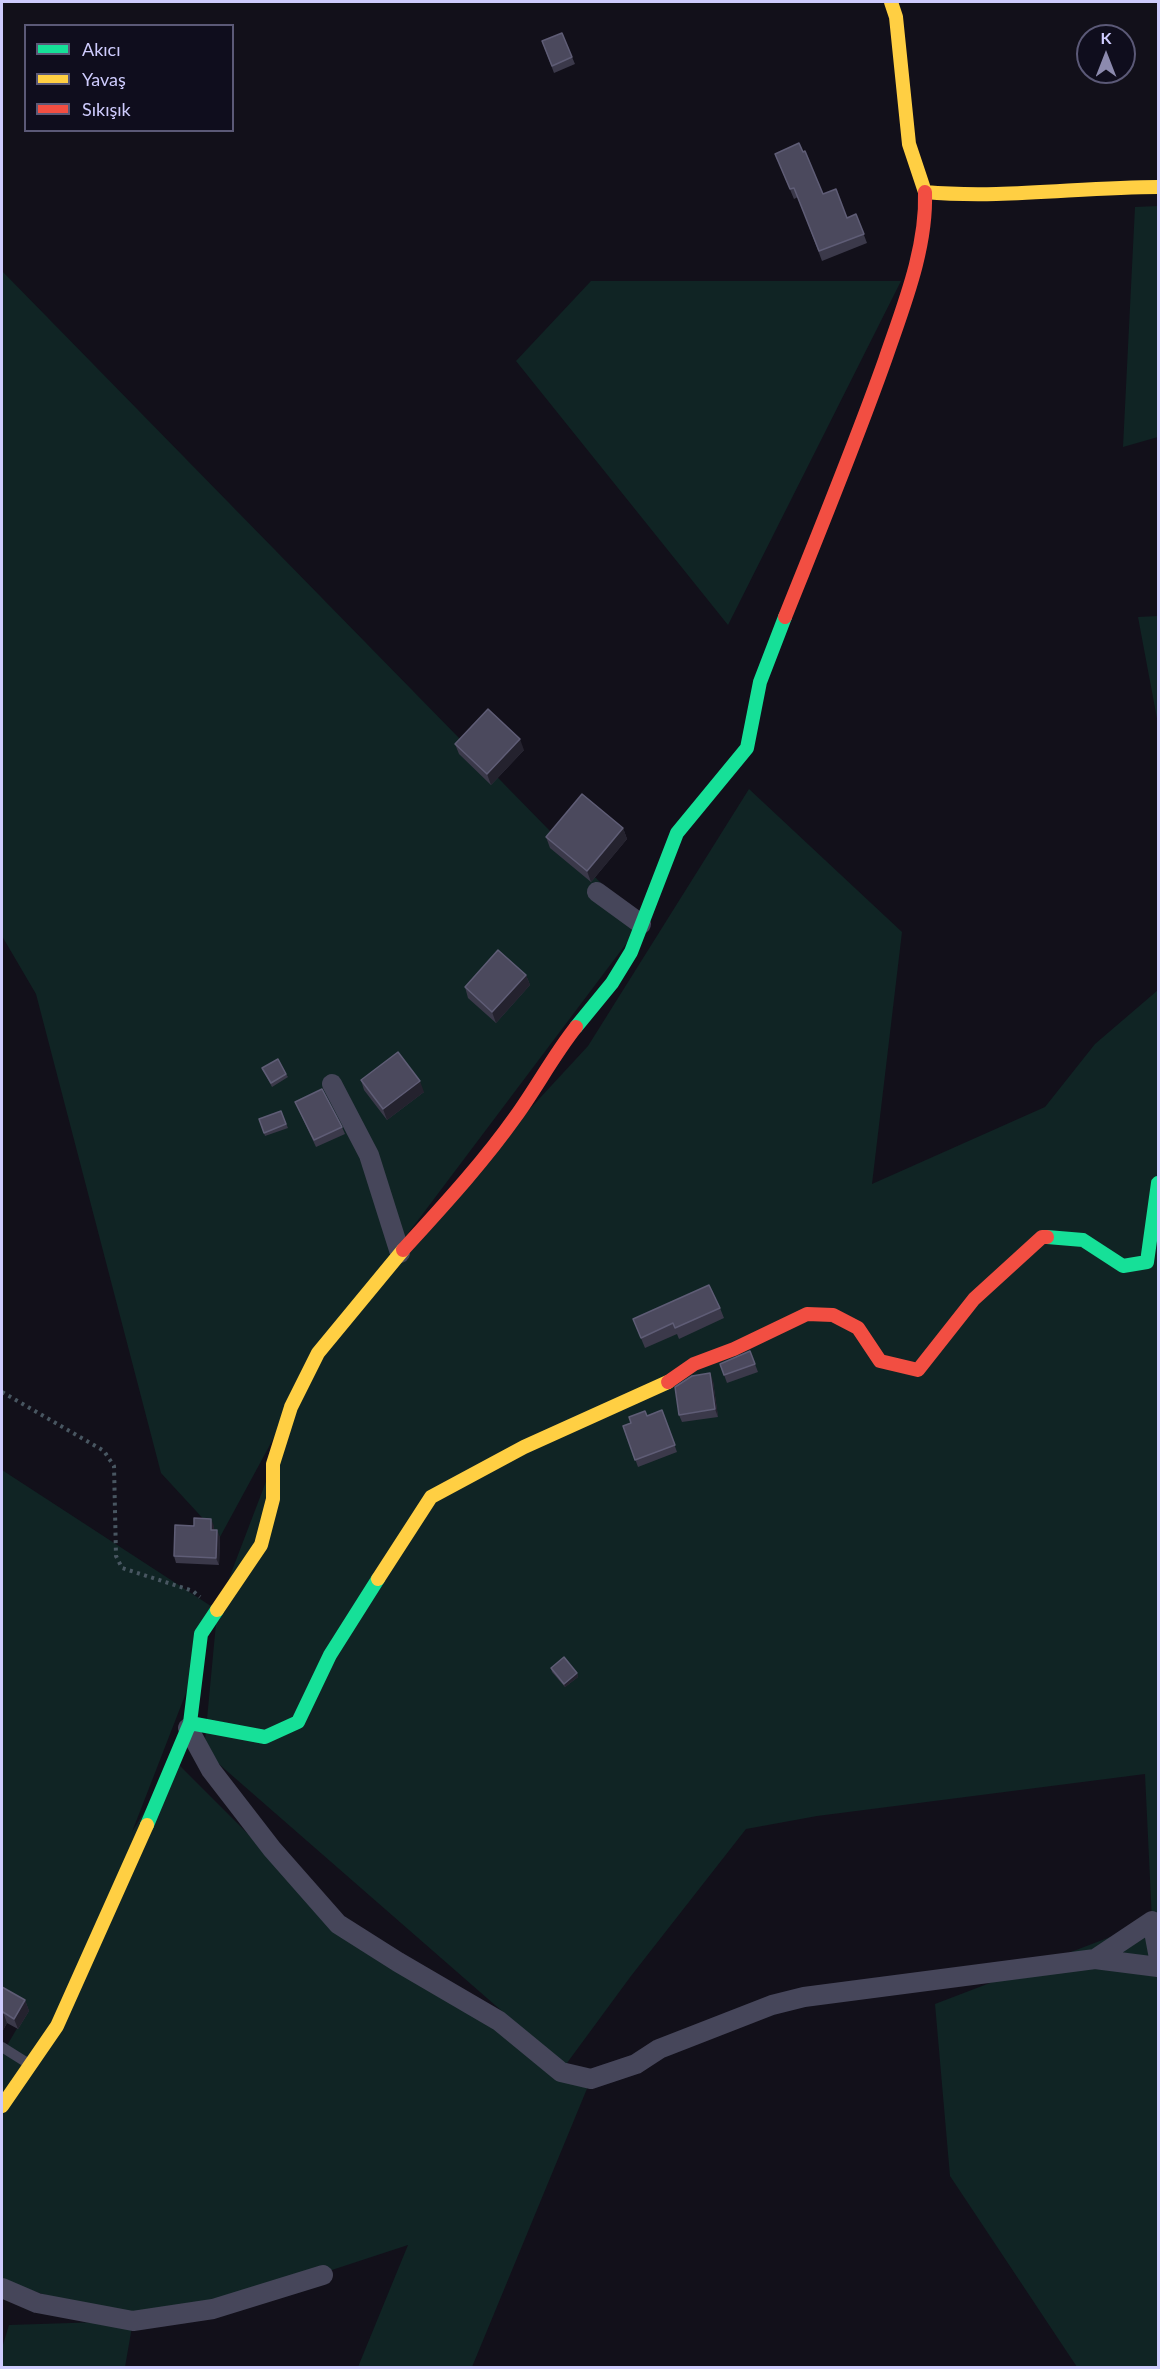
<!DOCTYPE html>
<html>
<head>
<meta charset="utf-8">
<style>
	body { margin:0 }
	#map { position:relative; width:1160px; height:2369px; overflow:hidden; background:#12101a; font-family:Lato,sans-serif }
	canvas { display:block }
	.frame { position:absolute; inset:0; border:3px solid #cecbfd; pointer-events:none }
	.legend { position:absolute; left:24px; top:24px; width:210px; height:108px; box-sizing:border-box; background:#0f0d1d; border:2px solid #5b5977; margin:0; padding:8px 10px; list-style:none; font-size:18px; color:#cecbfd }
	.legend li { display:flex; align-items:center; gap:12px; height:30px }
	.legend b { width:30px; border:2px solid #5b5977 }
	.north { position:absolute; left:1076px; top:24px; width:60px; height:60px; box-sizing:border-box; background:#0f0d1d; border:2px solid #5b5977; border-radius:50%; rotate:0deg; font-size:16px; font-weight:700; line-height:24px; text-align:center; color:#cecbfd }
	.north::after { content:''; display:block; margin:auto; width:21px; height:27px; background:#8c8aae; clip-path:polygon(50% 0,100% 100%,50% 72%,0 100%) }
</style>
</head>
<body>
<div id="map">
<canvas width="1160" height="2369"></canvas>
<div class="frame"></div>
<ul class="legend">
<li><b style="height:8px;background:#16e098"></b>Akıcı</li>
<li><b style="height:8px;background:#ffcf43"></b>Yavaş</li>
<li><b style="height:8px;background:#f24e42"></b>Sıkışık</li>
</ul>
<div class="north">K</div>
</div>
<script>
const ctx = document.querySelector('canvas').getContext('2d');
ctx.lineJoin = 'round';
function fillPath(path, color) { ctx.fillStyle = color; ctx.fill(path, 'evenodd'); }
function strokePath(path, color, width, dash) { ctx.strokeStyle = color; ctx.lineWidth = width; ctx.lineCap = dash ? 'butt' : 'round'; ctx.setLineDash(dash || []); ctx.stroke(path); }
fillPath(new Path2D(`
	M1158 206V437L1123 447 1135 207Z
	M2 271 641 924 318 1353 453 1192 588 1046 749 789 902 932 872 1184 1045 1107 1095 1044 1158 990V2367H1077L950 2176 935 2004 1152 1921 1145 1774 817 1816 746 1829 631 1976 567 2063 591 2079 472 2367H358L408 2245 213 2309 106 2316 2 2280V2054L26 2013 2 2003V1470L217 1610 304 1382 220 1537 161 1473 36 994 2 936ZM217 1613 204 1751 543 2047 324 1910 175 1761 132 1832Z
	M591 281H901L728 625 516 361Z
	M1158 616V724L1138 617Z
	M133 2321 125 2367 2 2368V2348L9 2325Z`), '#102424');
strokePath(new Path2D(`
	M2 1392 104 1451 114 1466 116 1556 122 1568 193 1591 200 1597`), '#485661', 4, [3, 4.5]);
strokePath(new Path2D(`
	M2 2047 29 2064`), '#46465a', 10);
strokePath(new Path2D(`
	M597 892 641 924
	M332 1084 369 1155 400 1253
	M188 1728 211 1770 272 1849 338 1924 398 1962 499 2021 561 2072 591 2079 636 2064 659 2049 772 2005 804 1997 1095 1959 1158 1967
	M1095 1959 1152 1921 1158 1953
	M2 2288 37 2303 133 2321 213 2309 323 2275`), '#46465a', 20);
strokePath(new Path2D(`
	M576 1027 612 983 631 952 677 833 747 748 760 682 785 617
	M1047 1237 1083 1240 1123 1266 1147 1262 1158 1183
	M190 1723 265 1737 298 1722 330 1655 378 1579
	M147 1825 190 1723 201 1634 217 1610`), '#16e098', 14);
strokePath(new Path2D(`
	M891 2 896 17 909 144 925 192C1002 199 1081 187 1158 187
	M378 1579 431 1497 524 1447 668 1382
	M217 1610 261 1545 273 1499V1464L291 1407 318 1353 403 1250
	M2 2106 57 2026 147 1825`), '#ffcf43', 14);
strokePath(new Path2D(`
	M785 617C819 532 854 447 885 360 903 307 927 249 925 192
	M403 1250C442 1207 482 1164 516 1116 537 1087 553 1056 576 1027
	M668 1382 694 1364 734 1349 807 1314 833 1315 858 1328 880 1361 918 1370 974 1299 1042 1237H1047`), '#f24e42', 14);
fillPath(new Path2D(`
	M542 41 572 57 575 64 554 73Z
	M775 154 823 194 847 218 856 214 867 243 822 261 798 197 794 199Z
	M455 744 524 750 491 785 459 754Z
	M623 828 627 839 591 882 550 848 546 837Z
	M526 975 530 985 496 1023 468 998 465 987Z
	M262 1068 286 1074 288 1077 272 1087Z
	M361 1080 424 1092 387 1120 364 1090Z
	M295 1102 342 1127 345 1134 316 1147Z
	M281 1111 288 1128 265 1136 259 1119Z
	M720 1308 724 1318 679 1339 677 1334 645 1348 633 1319Z
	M750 1351 758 1372 727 1383 720 1364Z
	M713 1381 718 1417 682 1422 679 1415Z
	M662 1410 677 1452 638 1467 623 1426Z
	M214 1526V1530L220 1537 219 1565 176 1563 174 1556Z
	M551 1668 577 1673 578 1677 565 1687 552 1672Z
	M2 1987 25 2000 29 2011 18 2029 7 2023 2 2032Z`), '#3b394a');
fillPath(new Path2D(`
	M520 739 524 750 491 785 487 774Z
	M623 828 627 839 591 882 587 871Z
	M526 975 530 985 496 1023 492 1012Z
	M420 1081 424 1092 387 1120 383 1109Z
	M710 1373 713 1381 718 1417 715 1409Z
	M211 1519 214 1526V1537L211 1530Z
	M217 1530 220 1537 219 1565 216 1558Z
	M577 1673 578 1677 565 1687 564 1684Z
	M25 2000 29 2011 18 2029 14 2019Z
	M3 2012 7 2023 2 2032V2015Z`), '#24222e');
const building = new Path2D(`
	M562 33 572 57 552 66 542 41Z
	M799 143 803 152 805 151 823 194 836 189 847 218 856 214 864 234 819 251 794 188 790 189 775 154Z
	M488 709 520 739 487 774 455 744Z
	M582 794 623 828 587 871 546 837Z
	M498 950 526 975 492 1012 465 987Z
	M398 1052 420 1081 383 1109 361 1080Z
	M278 1059 286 1074 271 1083 262 1068Z
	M322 1089 342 1127 314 1140 295 1102Z
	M281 1111 286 1124 264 1133 259 1119Z
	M709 1285 720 1308 675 1328 673 1323 641 1338 633 1319Z
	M750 1351 755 1364 724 1375 720 1364Z
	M710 1373 715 1409 679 1415 675 1387 692 1376Z
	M662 1410 675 1445 635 1460 623 1426 631 1423 629 1417 645 1411 647 1416Z
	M194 1518 211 1519V1530H217L216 1558 174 1556 175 1525 194 1526Z
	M564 1657 577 1673 564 1684 551 1668Z
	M2 1987 25 2000 14 2019 3 2012 2 2015Z`);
fillPath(building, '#4b495d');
strokePath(building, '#5f5d76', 1.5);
</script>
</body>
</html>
